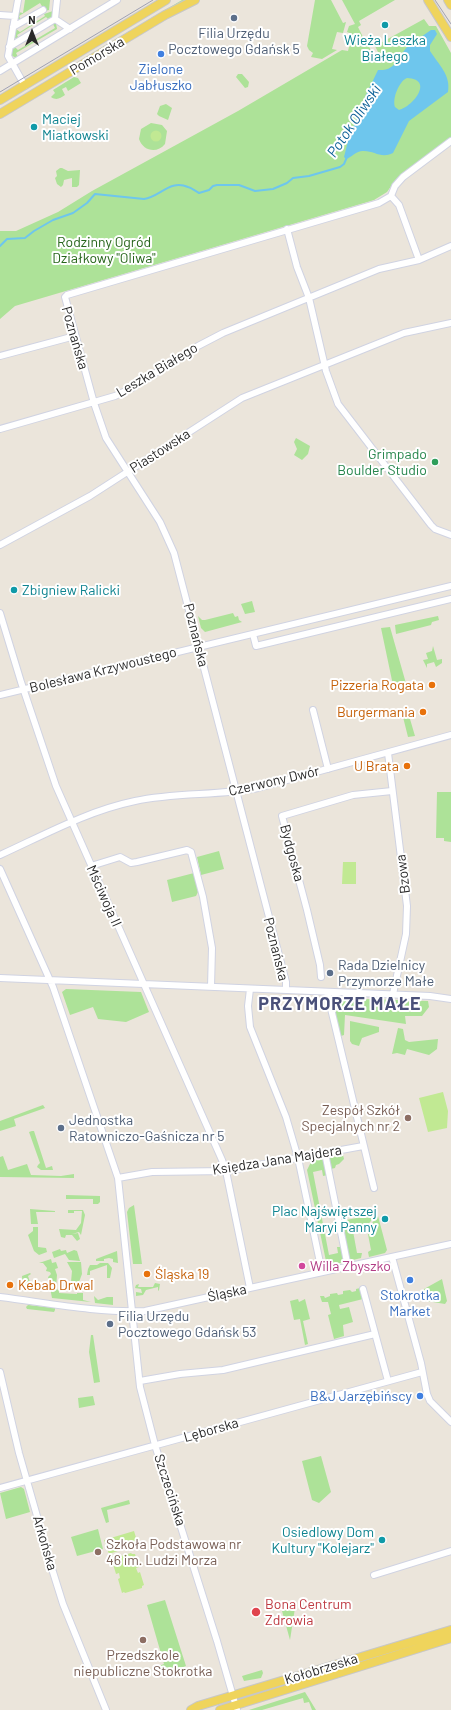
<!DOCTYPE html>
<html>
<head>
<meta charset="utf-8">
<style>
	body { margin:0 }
	#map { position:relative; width:451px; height:1710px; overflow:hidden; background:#ebe5db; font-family:Barlow,sans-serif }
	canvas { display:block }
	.north { position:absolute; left:12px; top:12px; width:40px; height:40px; -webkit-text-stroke:3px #fff; paint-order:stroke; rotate:0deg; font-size:11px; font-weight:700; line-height:16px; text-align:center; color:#292929 }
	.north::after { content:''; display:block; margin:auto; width:14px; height:18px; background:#292929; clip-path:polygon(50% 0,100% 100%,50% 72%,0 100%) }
</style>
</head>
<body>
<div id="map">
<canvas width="451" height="1710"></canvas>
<div class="north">N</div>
</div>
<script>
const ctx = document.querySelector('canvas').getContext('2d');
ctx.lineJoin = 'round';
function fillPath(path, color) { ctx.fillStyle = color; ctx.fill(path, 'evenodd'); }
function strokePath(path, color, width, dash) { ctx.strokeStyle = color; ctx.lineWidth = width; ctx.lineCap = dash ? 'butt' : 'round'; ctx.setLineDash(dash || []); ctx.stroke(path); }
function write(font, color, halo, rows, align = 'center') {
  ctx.font = font + ' Barlow,sans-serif'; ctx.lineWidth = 4; ctx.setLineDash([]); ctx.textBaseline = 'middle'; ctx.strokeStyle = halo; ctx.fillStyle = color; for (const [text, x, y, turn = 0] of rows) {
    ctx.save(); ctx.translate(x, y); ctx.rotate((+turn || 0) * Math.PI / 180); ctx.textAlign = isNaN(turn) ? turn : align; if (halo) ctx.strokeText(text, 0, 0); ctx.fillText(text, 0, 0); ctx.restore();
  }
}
fillPath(new Path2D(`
	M25 0H50L49 10 45 11 40 3 19 16 21 20 18 21 17 19 18 12 23 13Z
	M182 0H187L79 61Z
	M315 0H331L343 23 346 22 343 33 337 32 332 49 337 50 322 59 311 57 313 53 309 50 307 46Z
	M342 0H395L359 21 361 25 358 27 365 41 363 43 364 45 367 43 373 54 378 52 375 46 424 19 429 26H436L451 53V138L403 173 394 182 387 192 374 200 15 306 0 319V231H16L58 212 92 191 238 111 342 50 348 51 352 34 347 32 349 26 355 24Z
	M53 11 52 18 49 20 46 17 17 35 19 39 14 38 16 29 20 32 45 16 44 14Z
	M56 23 57 29 16 53 18 57 16 58 11 55 12 49 15 47 18 50 55 28 53 24Z
	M238 74H242L249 82 248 87 245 88 236 77Z
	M74 77 78 78 81 83 68 91 66 87 62 89 65 95C60 98 57 101 51 97L55 93 53 90Z
	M166 104 172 108 168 120 159 116 157 114 160 106Z
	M151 123 162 125 167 131 165 144C157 154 143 151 139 139L141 129Z
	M60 168H62L68 171 80 170 79 185 77 187H72V178L64 180 63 185 61 187 57 184 55 178 57 176 56 171Z
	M296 438 310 446 308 454 302 460 294 455 297 449 294 442Z
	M252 601 255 612 245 614 241 604Z
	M233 613 235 617 238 616 239 620 242 622 205 632 201 628 198 616 202 620H205Z
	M438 616 439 620 432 622 431 625 396 634 395 625Z
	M390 627 407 687 394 690 381 628Z
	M433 646 437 660 442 659V663L436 667 434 662 427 664V668L423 660 428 659 426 653 432 651Z
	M403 717 410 719 415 736 408 737Z
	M437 792H451V842L444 841V838H436Z
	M219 851 224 869 201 875 197 857Z
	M194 873 198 892 196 896 172 902 167 880Z
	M66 989 141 992 149 1012 126 1022 98 1019 93 1007 70 1015 62 992Z
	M334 998 428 1001 429 1007 422 1016H405L406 1024 345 1015 344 1035 341 1036 332 1001Z
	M350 1021 379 1027V1032L362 1038 359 1046 352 1044 350 1041Z
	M398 1028 403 1029 405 1040 409 1042 438 1039 437 1049 429 1055 407 1049 405 1055 397 1053 392 1054Z
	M43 1105 45 1108 14 1119 16 1126 0 1131V1121Z
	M32 1131H34L46 1168 52 1166 53 1170H41L37 1167 38 1165 40 1163 29 1132Z
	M343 1155 344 1159 339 1164 336 1165 335 1168 331 1169 329 1158Z
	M3 1156 8 1170 27 1164 31 1175 61 1176 74 1174V1178L0 1177V1157Z
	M324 1158 328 1175 323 1176 322 1170 313 1172 329 1255 338 1253 337 1247H341L344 1260V1262L327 1266 307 1170 312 1160Z
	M66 1195 100 1196V1202L98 1204H93V1199H66Z
	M134 1205 142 1264H133L127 1212 129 1208Z
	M30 1209 55 1211V1212H36L38 1224H31Z
	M68 1210H83L85 1215 81 1235 79 1232 72 1234 78 1233 80 1239 77 1241 72 1235H66L65 1238 61 1237 59 1229 76 1230 81 1223 82 1211H74V1213H68Z
	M377 1214 364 1229 353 1231 357 1253H362L361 1258 349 1261 341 1221Z
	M378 1216 387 1250 385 1253 369 1257 368 1252 371 1250 367 1229Z
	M33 1227H38V1247L46 1248 47 1252 39 1255 34 1251 28 1235 33 1231Z
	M60 1249 61 1251 66 1250 67 1253 74 1250 77 1251 80 1261 69 1260 65 1254 54 1258 52 1252Z
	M117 1251 118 1263 113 1262V1259L109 1258 104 1259V1261H96V1259Z
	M51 1259 52 1263 56 1262 58 1268 55 1269 57 1275 56 1289 59 1290V1293L77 1294V1293H83V1300L91 1302 52 1298 48 1277 51 1274 50 1272 46 1271 47 1268 43 1263H39Z
	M67 1262H81L82 1274 79 1282H71L72 1271Z
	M100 1263H108L112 1268 110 1278H107V1265L90 1271V1275H87L88 1269 90 1265H97Z
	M30 1273 31 1274 28 1276 33 1291 23 1289 22 1276Z
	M442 1279 447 1301 445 1304 427 1301 424 1289Z
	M155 1283 160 1284 159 1290 158 1291V1287L146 1290 143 1295 136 1296V1292L142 1293 141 1289 135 1288 136 1285 139 1284 138 1287H153Z
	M360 1288 363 1299 339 1305 340 1309 349 1307 353 1322 343 1325 344 1336 334 1339 328 1315 331 1314 328 1302H322L320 1296H324L325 1298 330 1296V1294L337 1293 338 1295 343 1294V1291L350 1290 352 1292 356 1291V1289Z
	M94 1296 98 1300 107 1297H113V1305L95 1303Z
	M298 1299 299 1302 305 1299 310 1319 303 1321 308 1344 305 1345 300 1319 294 1320 290 1301Z
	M28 1305 55 1308V1310L54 1312 27 1309 26 1307Z
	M91 1335H93L100 1382 94 1383 89 1352Z
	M93 1396 95 1405 79 1408 78 1398Z
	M321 1456 331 1492 319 1503 312 1500 302 1461Z
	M21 1487 24 1489 30 1512 6 1519 0 1493Z
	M129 1500 130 1504 107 1510 109 1522 106 1523 101 1508Z
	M98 1529 103 1549 77 1556 71 1537Z
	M165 1600 186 1666 162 1675 159 1666 164 1664 147 1605Z
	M295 1608 290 1640 282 1611Z
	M262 1670 263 1673 261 1678 244 1681 242 1676Z
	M305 1692 316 1710H312L309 1702 304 1703 303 1698 262 1710H249Z`), '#ade298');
fillPath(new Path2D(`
	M150.5 136a5.5 5.5 0 1 1 11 0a5.5 5.5 0 1 1-11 0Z
	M343 862H356V884H342Z
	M443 1092 448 1111 447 1128 428 1132 419 1098Z
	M134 1531 138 1544 109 1554 104 1540Z
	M131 1553 132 1554H135L139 1567 136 1568 138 1573 140 1572 144 1585 142 1586V1588L125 1593 124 1592 122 1593 118 1579 120 1578 119 1573 116 1574 112 1561 114 1560V1558Z`), '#c1e993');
fillPath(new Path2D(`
	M431 30H435L437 34 430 45V51C439 65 451 75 448 92L409 121 393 153C381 159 375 151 364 151 357 150 352 157 346 159L344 157 348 141 365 97 378 70C398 71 397 56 410 44 416 40 424 35 431 30ZM407 78C434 79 414 106 399 110L395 107C392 99 399 81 407 78Z`), '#6ec6ed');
strokePath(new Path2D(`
	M0 246 7 239 25 238 34 231 53 220 73 213 87 203 95 194 144 199C160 197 170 179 188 187 192 188 195 191 199 193L209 190 213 186 217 185H239L255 191 273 189 287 183 293 178 309 176 340 167 344 164 347 157`), '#6ec6ed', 2);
const minor = new Path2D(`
	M18 0 8 56 25 86
	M0 15 15 16
	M55 19 57 0
	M55 19 70 29
	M13 27 43 10
	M9 47 55 19
	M0 71 117 0
	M391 196 399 205 419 260
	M287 229 297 267 309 298 326 371 338 404 431 525 435 529 451 535
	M0 356 75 336
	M0 429 115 396 132 388 198 346 223 333 379 269 419 260 451 246
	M0 545 90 496 242 398 404 333 451 323
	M0 613 21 682 56 786 222 1160 226 1171 250 1288
	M253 634 256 646 451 599
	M0 695 451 586
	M313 710 328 769
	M388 753 407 906 406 934 393 994
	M0 855C44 835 87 811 135 801 176 792 218 796 258 788L451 735
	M91 866 120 857 131 863 137 862 187 850 191 852 203 897 212 948 211 987
	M0 869 53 987 118 1178 140 1387 155 1445 217 1641 237 1710
	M321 977 320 965 307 910 282 816 353 795 392 791
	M0 978 430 996 451 999
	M250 989 248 1006 250 1027 286 1117 298 1158 322 1272
	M286 990V982L174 553 160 522 106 438 94 403 65 297 67 295 379 203 391 196 395 186 403 177 451 141
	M327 992 374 1188
	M325 1153 348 1267
	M118 1178 152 1172 226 1171 363 1146
	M392 1257 421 1363 427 1394 430 1401 451 1422
	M363 1289 388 1381
	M0 1297C48 1303 97 1313 145 1311L451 1244
	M0 1372 19 1453 53 1572 63 1604 106 1710
	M140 1381 180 1374 223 1370 375 1334
	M0 1488 422 1372
	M374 1575 451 1551`);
const major = new Path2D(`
	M428 0 451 37
	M448 0 451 5
	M0 100 166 0
	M0 114 165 15 195 0
	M191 1710 198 1706 451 1630
	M220 1710 451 1638`);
strokePath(minor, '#d0d3e2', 8);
strokePath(major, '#c7c7c7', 10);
strokePath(minor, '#fff', 6);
strokePath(major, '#efd45c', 8);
strokePath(new Path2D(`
	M435 0 451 24
	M0 92 153 0`), '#9ea0b4', 1);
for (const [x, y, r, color] of [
	[234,18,4,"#5c6f8a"],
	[385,25,4,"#0f9aa8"],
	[161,54,4,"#3f7fe0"],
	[34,127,4,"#0f9aa8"],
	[435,462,4,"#2e9e5b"],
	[14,590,4,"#0f9aa8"],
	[432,685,4,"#e8710a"],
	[423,712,4,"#e8710a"],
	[407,766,4,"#e8710a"],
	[330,973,4,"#5c6f8a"],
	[408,1118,4,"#8d6e63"],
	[61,1128,4,"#5c6f8a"],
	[385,1219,4,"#0f9aa8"],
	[302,1266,4,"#d1479c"],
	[147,1274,4,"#e8710a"],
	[410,1280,4,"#3f7fe0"],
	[10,1285,4,"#e8710a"],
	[110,1324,4,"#5c6f8a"],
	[420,1396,4,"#3f7fe0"],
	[382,1540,4,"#0f9aa8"],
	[98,1552,4,"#8d6e63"],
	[256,1612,5,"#e0444e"],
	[143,1640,4,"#8d6e63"]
]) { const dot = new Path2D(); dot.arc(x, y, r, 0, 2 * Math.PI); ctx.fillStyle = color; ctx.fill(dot); strokePath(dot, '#fff', 1.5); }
write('14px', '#4e5e75', '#fff', [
	["Filia Urzędu",234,33,"center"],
	["Pocztowego Gdańsk 5",234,49,"center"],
	["Rada Dzielnicy",338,965],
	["Przymorze Małe",338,981],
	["Jednostka",69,1120],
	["Ratowniczo-Gaśnicza nr 5",69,1136],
	["Filia Urzędu",118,1316],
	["Pocztowego Gdańsk 53",118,1332]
], 'left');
write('14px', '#0d838f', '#fff', [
	["Wieża Leszka",385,40,"center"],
	["Białego",385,56,"center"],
	["Maciej",42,119],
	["Miatkowski",42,135],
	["Zbigniew Ralicki",22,590],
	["Plac Najświętszej",377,1211,"right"],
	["Maryi Panny",377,1227,"right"],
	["Osiedlowy Dom",374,1532,"right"],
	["Kultury \"Kolejarz\"",374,1548,"right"]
], 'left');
write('14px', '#292929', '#fff', [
	["Pomorska",97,56,-31],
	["Poznańska",75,338,74],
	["Leszka Białego",157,370,-31],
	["Piastowska",160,451,-33],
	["Poznańska",196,635,76],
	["Bolesława Krzywoustego",103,670,-14],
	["Czerwony Dwór",274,781,-13],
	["Bydgoska",292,853,75],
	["Bzowa",403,874,-97],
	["Mściwoja II",104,896,66],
	["Poznańska",276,949,76],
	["Księdza Jana Majdera",277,1160,-9],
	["Śląska",227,1293,-12],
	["Lęborska",211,1430,-16],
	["Szczecińska",170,1490,72],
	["Arkońska",45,1543,74],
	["Kołobrzeska",321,1669,-17]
]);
write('14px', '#366cbe', '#fff', [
	["Zielone",161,69],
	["Jabłuszko",161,85],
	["Stokrotka",410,1295],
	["Market",410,1311],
	["B&J Jarzębińscy",412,1396,"right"]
]);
write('14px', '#26651a', '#fff', [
	["Rodzinny Ogród",104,242],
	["Działkowy \"Oliwa\"",104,258]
]);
write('14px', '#27864d', '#fff', [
	["Grimpado",427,454],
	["Boulder Studio",427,470]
], 'right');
write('14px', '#c56008', '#fff', [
	["Pizzeria Rogata",424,685],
	["Burgermania",415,712],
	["U Brata",399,766],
	["Śląska 19",155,1274,"left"],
	["Kebab Drwal",18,1285,"left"]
], 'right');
write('14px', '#785e54', '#fff', [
	["Zespół Szkół",400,1110],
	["Specjalnych nr 2",400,1126],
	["Szkoła Podstawowa nr",106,1544,"left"],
	["46 im. Ludzi Morza",106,1560,"left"],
	["Przedszkole",143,1655,"center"],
	["niepubliczne Stokrotka",143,1671,"center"]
], 'right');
write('14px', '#b23c85', '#fff', [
	["Willa Zbyszko",310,1266]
], 'left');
write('14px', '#be3a42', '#fff', [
	["Bona Centrum",265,1604],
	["Zdrowia",265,1620]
], 'left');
write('italic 15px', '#0e6298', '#fff', [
	["Potok Oliwski",354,121,-56]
]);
ctx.letterSpacing = '1px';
write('bold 18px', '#4a5079', '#fff', [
	["PRZYMORZE MAŁE",340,1004]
]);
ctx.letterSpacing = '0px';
</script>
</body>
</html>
